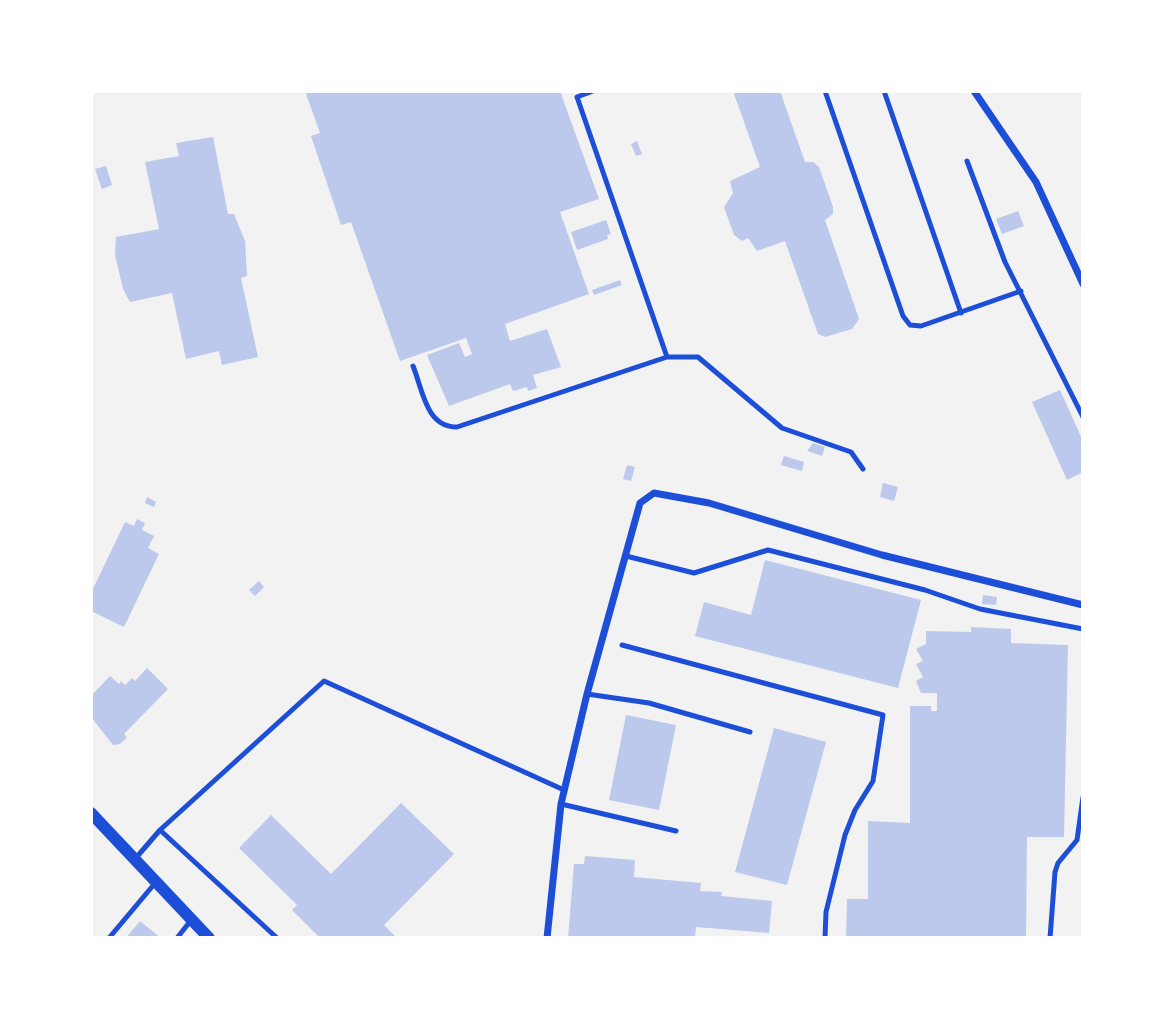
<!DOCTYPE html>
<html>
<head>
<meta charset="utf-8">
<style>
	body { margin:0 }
	#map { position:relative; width:1174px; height:1029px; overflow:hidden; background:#f2f2f2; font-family:"Source Sans 3",sans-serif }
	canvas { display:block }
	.frame { position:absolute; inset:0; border:93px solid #fff; pointer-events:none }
</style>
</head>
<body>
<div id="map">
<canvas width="1174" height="1029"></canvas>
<div class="frame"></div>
</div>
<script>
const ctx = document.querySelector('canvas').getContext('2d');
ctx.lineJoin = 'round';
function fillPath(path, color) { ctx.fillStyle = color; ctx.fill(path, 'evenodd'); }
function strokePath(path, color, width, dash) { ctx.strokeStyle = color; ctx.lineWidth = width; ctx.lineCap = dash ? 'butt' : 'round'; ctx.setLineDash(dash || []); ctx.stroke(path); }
fillPath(new Path2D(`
	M305 91H560L599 199 560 212 589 294 505 324 510 341 547 329 561 367 533 375 537 388 528 391 527 387 513 391 510 384 449 406 427 355 459 343 465 357 472 354 466 338 400 361 351 222 341 225 311 136 320 133Z
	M733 91H780L805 162H813L819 167 833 207V214L825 220 859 319 852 329 825 337 818 334 785 241 757 251 748 238 742 241 734 235 724 207 733 193 730 181 760 167Z
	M213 137 228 214H234L245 241 247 276 241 278 258 357 222 365 219 351 186 359 172 293 130 302 123 289 115 255 116 237 159 229 145 162 179 156 176 143Z
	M637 141 642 154 636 156 631 144Z
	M106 166 112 185 102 189 95 169Z
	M1018 211 1024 226 1002 234 996 219Z
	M606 220 611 234 607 235 608 239 577 250 571 232Z
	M620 280 622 285 594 295 592 290Z
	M1060 390 1083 441V472L1067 480 1032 402Z
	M813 443 825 447 822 456 807 451Z
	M784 456 804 462 802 471 781 465Z
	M627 465 635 467 631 481 623 479Z
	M883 483 898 487 894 501 880 497Z
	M147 497 156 502 154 507 145 503Z
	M137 519 145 523 142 530 154 536 148 548 159 554 124 627 91 611V593L125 522 134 526Z
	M765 560 921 600 898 688 695 636 704 602 751 615Z
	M259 581 264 587 255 596 249 590Z
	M983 595 997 597 996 605 982 604Z
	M971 627 1011 629V643L1068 645 1064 837H1027L1026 938H846L847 899H868V821L910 823V706H931V711H937V693H921L916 681 923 677 916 664 923 661 916 649 926 644V631L971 632Z
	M147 668 168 689 124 734 127 737 120 744 113 745 91 717V696L110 676 119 684 121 681 125 685 132 678 135 681Z
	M626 715 676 725 659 810 609 800Z
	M774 728 826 742 787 885 735 872Z
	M401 803 454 854 384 925 397 938H320L292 910 297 905 239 848 271 815 331 874Z
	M585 856 635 860 634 877 701 883 700 891 722 892 721 896 772 901 769 933 696 927 695 938H568L574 864H584Z
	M140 921 161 938H126Z`), '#bdc9ec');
strokePath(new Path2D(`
	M825 91 903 316 910 325 921 326 1021 291
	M884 91 961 313
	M967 161 1005 262 1083 417
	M667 357H698L782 428 851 452 863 469
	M413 366C423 391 426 427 457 427L667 357 577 97 593 91
	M626 556 694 573 768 550 925 590 980 609 1083 629
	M622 645 883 715 873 781 855 810 845 835 826 912 825 938
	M587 694 649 703 750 732
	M561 804 676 831
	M160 830 277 938
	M135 859 160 830 324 681 564 790
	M109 938 156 882
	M177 938 192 919
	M1050 938 1055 872 1058 863 1077 840 1083 797`), '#1d4ed8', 5);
strokePath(new Path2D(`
	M974 91 1036 182 1083 284
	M547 938 561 804 587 694 640 503 654 493 709 503 882 555 1083 605`), '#1d4ed8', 7);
strokePath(new Path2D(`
	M91 813 209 938`), '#1d4ed8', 12);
</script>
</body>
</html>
